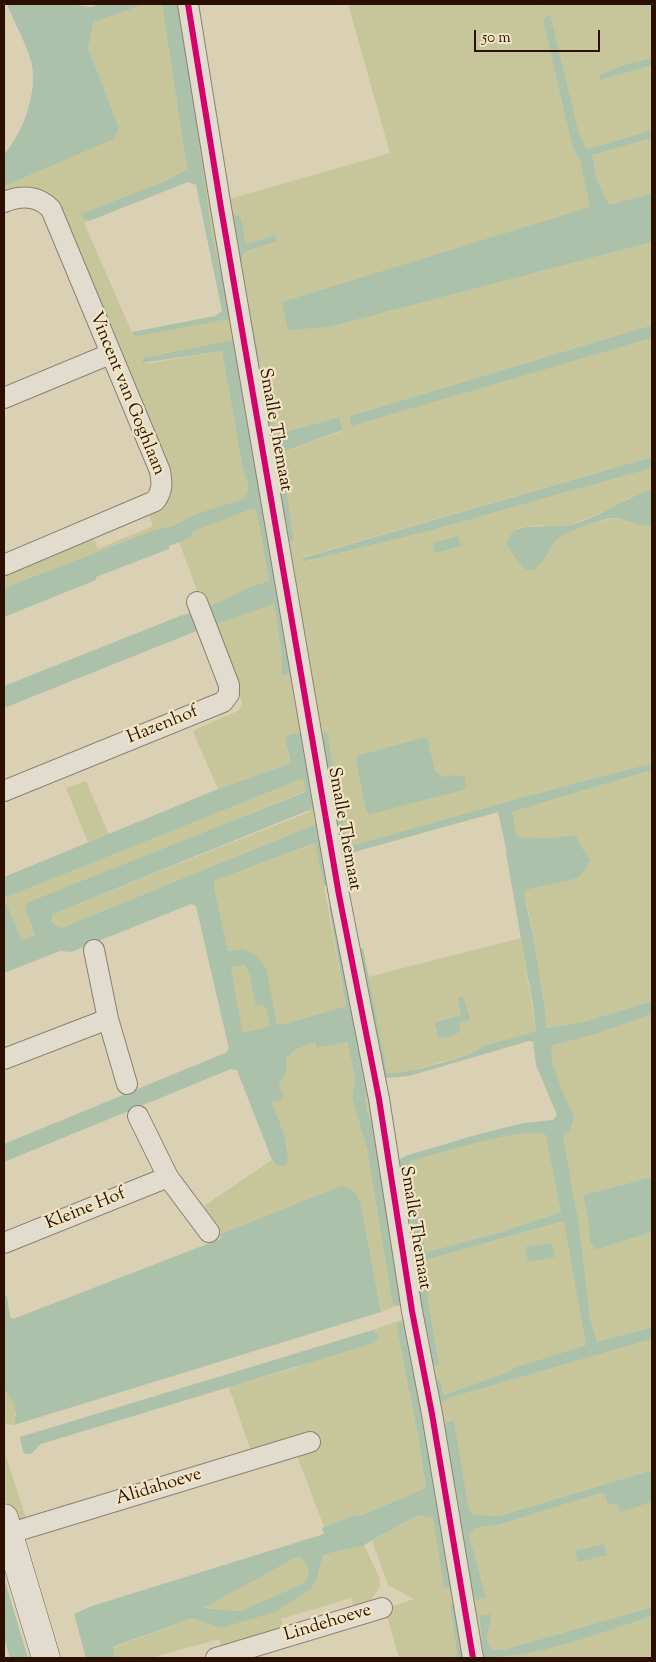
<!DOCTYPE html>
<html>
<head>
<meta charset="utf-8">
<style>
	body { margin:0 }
	#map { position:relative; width:656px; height:1662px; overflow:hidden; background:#dad0b4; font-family:"Sorts Mill Goudy",serif }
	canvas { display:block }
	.frame { position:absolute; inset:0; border:5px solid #2b0f00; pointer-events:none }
	.scale { position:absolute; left:474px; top:30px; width:126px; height:22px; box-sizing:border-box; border:2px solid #2b0f00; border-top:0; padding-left:6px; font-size:15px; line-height:18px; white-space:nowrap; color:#2b0f00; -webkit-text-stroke:4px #f1e5c4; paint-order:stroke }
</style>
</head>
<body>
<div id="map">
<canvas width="656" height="1662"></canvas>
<div class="frame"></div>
<div class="scale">50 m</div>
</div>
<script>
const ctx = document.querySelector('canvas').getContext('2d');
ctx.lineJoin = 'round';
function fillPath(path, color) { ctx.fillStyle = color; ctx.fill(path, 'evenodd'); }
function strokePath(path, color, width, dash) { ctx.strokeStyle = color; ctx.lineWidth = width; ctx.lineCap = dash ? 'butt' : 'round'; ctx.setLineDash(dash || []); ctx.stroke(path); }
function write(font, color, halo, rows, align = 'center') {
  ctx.font = font + ' "Sorts Mill Goudy",serif'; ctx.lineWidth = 4.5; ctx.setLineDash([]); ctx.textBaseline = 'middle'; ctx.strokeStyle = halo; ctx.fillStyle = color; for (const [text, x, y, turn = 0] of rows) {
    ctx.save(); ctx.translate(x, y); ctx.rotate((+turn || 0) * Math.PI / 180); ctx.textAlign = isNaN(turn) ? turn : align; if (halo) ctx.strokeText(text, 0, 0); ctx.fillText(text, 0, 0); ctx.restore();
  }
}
fillPath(new Path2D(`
	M145 4H162L187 169 167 180 82 214 89 221 84 223 134 337 233 318 215 250 207 205 180 4 229 199 390 153 348 4H539L540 6 546 4H652V130L587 149 579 135 550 15 575 153 580 160 591 208 282 303 329 327 652 242V325L350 416 479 388 652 338V457L303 557 304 562 429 531 652 468V489L628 498 613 508 570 525 548 527 540 525 517 528 506 544 519 563 547 556C551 551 553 544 557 540 567 529 609 517 622 519 633 520 641 527 652 526V763L509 801 350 846 347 845 339 857H343L380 1077 386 1078 403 1183 410 1181 409 1162C437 1154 521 1127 545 1134L561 1212 498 1233 426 1252 416 1206 407 1199 439 1364 424 1276 426 1260 565 1221 586 1345 515 1368 506 1373 443 1395V1402L449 1398 652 1339V1470L497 1516 480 1515 473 1517 469 1510 454 1421 443 1424 470 1574 486 1597 469 1535 475 1528 498 1525 601 1493 617 1502 620 1511 652 1502V1607L503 1650 492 1649 486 1639 491 1619 479 1616 483 1658H465L450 1605 457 1654 455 1658H399L385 1609 414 1599 388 1585 372 1541 418 1515 433 1518 378 1132C363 1109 364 1104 369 1077L321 822 61 928C53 925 52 922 53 914L309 812 306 740 285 741 291 763 218 789 193 732 198 728 238 711 242 704 234 677 211 626 274 603 282 655 283 675 290 674 292 655 243 399 233 340 142 363H150L222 351 242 465 249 489 243 499 196 514 173 526 154 530 4 588V574L93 537 98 549 153 526 149 514 164 506 171 492V482L153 433 58 204 53 197 45 193 4 195V186L119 127 88 48 94 22ZM230 215H238L241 217 246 244 272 236 276 242 246 251 242 256ZM339 417 343 431 280 453 293 541 273 430 275 435ZM421 738 435 770 443 777H448L464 790 368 815 365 807 356 759 359 755Z
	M652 138V193L609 206 597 180 592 155Z
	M254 508 257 512 269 581 250 587 204 609 179 542 192 537 191 532Z
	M652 770V1001L583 1022 546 1028C545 1007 542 987 538 967 535 942 531 918 524 895L526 890 575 879 591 860 580 845 576 835 550 838 516 837 512 812Z
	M303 777 305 791 25 908 35 935 22 940 4 898Z
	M86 781 109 835 88 843 66 788Z
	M316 843 346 1006 284 1024H277L272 1000 240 949 228 951 214 886V881Z
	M521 938 536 1032 485 1046 470 1054 409 1071 390 1074 387 1072 368 977ZM458 998 462 1022 459 1024 436 1022 461 1015Z
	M245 965 262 1005 266 1009 270 1026 243 1034 231 967Z
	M652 1014V1177L583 1195 588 1221 590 1242 596 1250 652 1232V1327L597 1342 590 1318 579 1224 563 1137 561 1088 551 1061V1046Z
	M315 1042 317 1048 347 1042 355 1078 352 1098 367 1149 392 1301 395 1306 381 1312 361 1205 344 1185 220 1234 222 1237 210 1243 205 1237 219 1229 204 1206 272 1160 275 1164 288 1149 272 1102 286 1072V1058L297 1049Z
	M406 1318 418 1435 426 1488 360 1516 358 1514 324 1527 290 1437 250 1449 229 1387 295 1368 376 1332 373 1330Z
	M4 1389C15 1402 17 1409 14 1425L7 1424 4 1422Z
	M4 1450 26 1518 13 1520 4 1496Z
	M364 1545 380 1579V1587L366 1607 355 1611 351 1598 281 1619 284 1631 222 1649 219 1639 151 1658H115L113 1648 192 1618 221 1628 317 1578 323 1555Z
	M299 1556 306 1563 309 1575 302 1584 240 1611 202 1608Z
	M652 1616V1658H502L557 1646Z`), '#c7c69b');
fillPath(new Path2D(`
	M7 4H68L91 7 100 4H145L94 22 88 48 119 127 114 139 4 186V154C23 134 39 89 31 61 25 41 14 22 7 4Z
	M162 4H180L210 222 215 250 234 318 134 337 132 332 215 316 222 311 196 185 188 182 89 221 88 219 84 220 81 214 167 180 187 169Z
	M550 14 579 134 587 149 652 130V138L592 155 597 180 609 205 652 193V242L329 327 288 330 282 302 590 207 580 160 575 153 570 136 543 20Z
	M652 58V65L600 80V75L627 64Z
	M230 215H238L241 217 246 244 272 236H276V242L246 251 242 256V261L237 262Z
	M242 272 260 362 254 363Z
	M652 325V338L351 426 350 416Z
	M233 340 243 399 292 655 290 674 282 675V655L274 604 194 632 4 708V686L180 616 204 609 250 587 269 581 257 512 254 508 192 532V537L169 546V549L96 577V580L4 617V588L154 530 173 526 196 514 243 499 249 489 242 465 222 351 142 363 144 358Z
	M258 379 264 382 275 435 339 417 343 430 280 453 294 541H288Z
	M652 457V468L429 531 303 562 302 558Z
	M652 489V526C639 527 628 519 615 518 604 518 564 532 557 540 548 551 547 559 534 570H527L519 563 506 544C508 540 510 534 514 531 522 524 558 528 571 525 600 517 624 498 652 489Z
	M458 536 461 546 435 553 433 543Z
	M325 732H327L347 844 350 846 509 801 652 763V770L512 812 517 837 550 838 576 835 580 845 591 860 579 877 575 879 526 890 524 895 533 934 545 1010 546 1028 583 1022 652 1001V1014L601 1032 551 1046 552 1061 561 1088 574 1117 570 1131 563 1137 579 1224 590 1318 597 1342 652 1327V1339L449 1398 441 1403 438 1398 434 1381 440 1380 443 1395 506 1373 514 1368 586 1345 564 1221 426 1260 424 1276 439 1365 431 1366 403 1206 407 1198 416 1206 426 1252 498 1233 561 1212 545 1134C521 1127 438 1154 409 1162L410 1181 404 1184 399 1165 400 1159 408 1155 483 1133 523 1123 553 1120 557 1115 536 1065 533 1042 529 1041 409 1076 386 1078 380 1077 357 949 363 948 387 1072C398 1077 456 1059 470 1054 476 1051 481 1047 487 1045 503 1040 520 1037 536 1031L533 1006 506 853H507L498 812 354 852 349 856 339 857 320 736Z
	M302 733 317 807 53 914 52 921 55 925 61 928 321 822 332 884 324 886 315 843 214 881V886L228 951 242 949 248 951 257 956 266 968 277 1024H284L346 1006 329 906 336 905 369 1078C364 1104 363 1109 378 1132L403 1305 395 1306 392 1301 367 1149 352 1098 355 1078 347 1042 317 1048 315 1042 297 1049 286 1058V1072L279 1086 283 1095 281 1101 272 1102C277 1118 293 1150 286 1164L281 1166 275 1164 272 1160 237 1070 231 1069 4 1162V1144L225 1053 229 1049 196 906 191 904 71 952 60 951 4 973V877L218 789 291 763 285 740C288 733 296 734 302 733ZM303 778 305 792 29 902 25 908 35 935 22 940 4 898ZM245 965 249 974 256 1006 262 1005 266 1009 270 1026 243 1033 231 967Z
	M421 738H427L435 770 443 777 455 775 465 777 466 787 464 790 368 815 365 807 356 759 359 755Z
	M463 996 470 1019 459 1024 461 1030C456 1036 446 1037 439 1038L435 1025 436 1022 461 1015 458 998Z
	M652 1177V1232L596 1250 590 1242 588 1221 583 1195Z
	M343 1185 355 1192 361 1205 381 1312 14 1425 16 1413 13 1402 4 1389V1294L7 1297 10 1317 13 1319 210 1243 222 1238 220 1234Z
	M552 1243 555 1257 528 1262 525 1247Z
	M406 1321 453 1587 448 1588 444 1587 433 1518 418 1515 364 1545 323 1555 317 1578 311 1589 275 1612 221 1628 192 1618 113 1647 115 1658H86L74 1614 92 1606 324 1534 322 1528 358 1514 360 1516 426 1488 418 1435 397 1328 398 1324ZM299 1556 306 1563 309 1575 302 1584 240 1611 203 1608Z
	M373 1330 379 1336 376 1340 371 1344 41 1444 31 1454H26L23 1452 20 1437Z
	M454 1420 469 1510 474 1516 480 1515 498 1516 652 1470V1502L620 1512 617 1503 608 1505 605 1495 601 1493 498 1525 475 1528 469 1535 486 1597 475 1600 458 1516 443 1424Z
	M604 1544 607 1555 578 1562 575 1551Z
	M4 1578 28 1658H10L4 1637Z
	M450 1605H456L465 1658H455L457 1654Z
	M652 1607V1616C602 1632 536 1658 484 1658L479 1616 490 1614 491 1619 486 1639 492 1649 503 1650Z`), '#abc1aa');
const street = new Path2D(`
	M188 4 221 208 339 895 379 1099 412 1311 432 1414 473 1658
	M4 202C21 195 38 195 51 209L160 471C162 483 163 491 155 501L4 565
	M4 398 110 354
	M4 791 223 702 229 694V685L197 602
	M94 950 108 1019 127 1084
	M4 1059 108 1019
	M138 1116 168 1177 209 1232
	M4 1243 168 1177
	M4 1535 310 1442
	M216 1658 382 1608`);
const secondary = new Path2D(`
	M4 1518 46 1658`);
strokePath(street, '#8b8170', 22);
strokePath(secondary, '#726859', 29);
strokePath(street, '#e1dcce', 20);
strokePath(secondary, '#e1dcce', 28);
strokePath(new Path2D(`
	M188 4 221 208 339 895 379 1099 412 1311 432 1414 473 1658`), '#d6006c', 6);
write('18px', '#2b0f00', '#f1e5c4', [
	["Vincent van Goghlaan",126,394,68],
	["Smalle Themaat",274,430,80],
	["Hazenhof",163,726,-22],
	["Smalle Themaat",343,829,80],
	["Kleine Hof",86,1210,-22],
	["Smalle Themaat",414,1228,81],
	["Alidahoeve",159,1488,-17],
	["Lindehoeve",328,1624,-17]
]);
</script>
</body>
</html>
